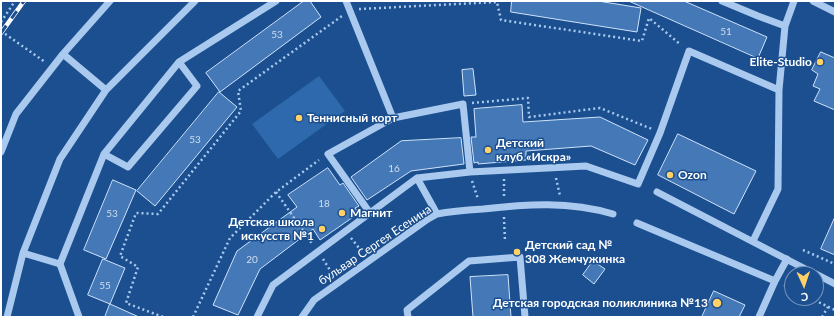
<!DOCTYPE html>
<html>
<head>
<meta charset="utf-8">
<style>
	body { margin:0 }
	#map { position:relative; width:836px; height:318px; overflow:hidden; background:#1b4f8f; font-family:Lato,sans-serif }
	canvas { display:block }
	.frame { position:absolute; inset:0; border:2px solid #fff; pointer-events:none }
	.north { position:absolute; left:784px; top:266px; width:40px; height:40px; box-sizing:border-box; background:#1b4f8f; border:1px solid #7695bc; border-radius:50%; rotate:177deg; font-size:11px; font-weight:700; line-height:16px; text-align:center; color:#fff }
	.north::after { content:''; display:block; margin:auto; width:14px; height:18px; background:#ffd166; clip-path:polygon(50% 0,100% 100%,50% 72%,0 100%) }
</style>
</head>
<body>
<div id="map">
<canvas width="836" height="318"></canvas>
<div class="frame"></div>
<div class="north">С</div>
</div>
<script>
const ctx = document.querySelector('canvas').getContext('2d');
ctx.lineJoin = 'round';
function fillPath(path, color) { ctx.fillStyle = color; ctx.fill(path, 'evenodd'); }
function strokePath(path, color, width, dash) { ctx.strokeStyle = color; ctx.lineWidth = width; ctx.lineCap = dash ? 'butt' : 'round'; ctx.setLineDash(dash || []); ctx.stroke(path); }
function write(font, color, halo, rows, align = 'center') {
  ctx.font = font + ' Lato,sans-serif'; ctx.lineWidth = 3; ctx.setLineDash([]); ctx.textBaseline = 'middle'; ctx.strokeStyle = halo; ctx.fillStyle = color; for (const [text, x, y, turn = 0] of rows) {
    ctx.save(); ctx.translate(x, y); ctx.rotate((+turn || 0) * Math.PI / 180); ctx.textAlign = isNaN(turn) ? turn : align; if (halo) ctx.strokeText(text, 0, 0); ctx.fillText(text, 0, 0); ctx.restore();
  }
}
fillPath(new Path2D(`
	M319 76 345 111 278 159 252 124Z`), '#2e69ad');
const building = new Path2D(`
	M304 1H310L321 17 220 92 206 73Z
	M512 1H598L641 8 637 32 511 12Z
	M629 1H684L767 37 758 58Z
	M821 52 835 58V110L814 101 820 89 813 86 818 74 812 70Z
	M473 69 476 95 464 96 462 70Z
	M219 92 237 107 155 206 137 191Z
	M522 105 523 122 600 117 648 140 635 165 591 146 526 151V160L478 164V162L474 163 471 137H476L474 109Z
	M678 134 756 171 734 214 658 175Z
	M461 138 464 164 411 171 367 200 351 177 401 141Z
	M328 168 340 185 343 183 359 206 355 208 359 213 320 240 313 229 260 269 238 315 213 305 237 251 297 207 288 195Z
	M113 180 136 190 106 259 84 250Z
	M835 217V255L821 249Z
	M103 259 125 268 110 304 88 295Z
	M593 261 605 269 594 284 583 275Z
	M508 275 511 317H473L470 277Z
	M714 291 745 305 739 317H702Z
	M110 304 139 317H105Z`);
fillPath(building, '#4478b7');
strokePath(building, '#cfe3fa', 1);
strokePath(new Path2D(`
	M359 9 497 2 501 20 642 41 649 18 681 45
	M1 22 15 1
	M1 31 45 62
	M472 103 528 98 529 117 600 108 652 129
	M556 178 560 196
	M504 179V198
	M472 181 478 199
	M276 192 313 245
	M504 217 505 242
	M351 238 363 253
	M803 250 835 264
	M323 259 333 275
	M784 285 792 289
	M810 298 835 310
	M163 317 126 303 138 267 120 256 136 213 158 214 241 111 238 91 342 16
	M193 317 230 238 276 192 319 160
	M822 317 828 307`), '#a9c9ee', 2.5, [2, 3]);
strokePath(new Path2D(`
	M346 1 393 118
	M722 1 758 16 785 26
	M813 1 835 12
	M63 54 106 90
	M1 152 16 114 63 54 110 1
	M104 154 128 167 197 86 179 62
	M417 178 437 214
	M657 192 815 274
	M370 213 328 154 393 118 463 104 470 172
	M637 223 775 281
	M753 241 778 189 779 90
	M23 253 60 264 104 154 179 62 276 1
	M60 264 79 317
	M816 274 835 284
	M7 317 23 253 60 159 106 90 195 1
	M257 317 273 285 417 178 470 172 586 166 638 184 660 133 689 51 779 90 785 26 794 1
	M302 317 314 300 428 219 437 214C452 211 467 210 483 209 527 204 569 201 613 214
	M408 317 407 310 469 261 520 257 525 317
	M759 317 775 281 787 259`), '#a9c9ee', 7);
const rail = new Path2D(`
	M1 33 24 1`);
strokePath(rail, '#fff', 4.5);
strokePath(rail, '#1b4f8f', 3, [9]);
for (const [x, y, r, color] of [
	[820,62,4,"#ffd166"],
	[299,118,4,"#ffd166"],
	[488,150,4,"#ffd166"],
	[670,175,4,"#ffd166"],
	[342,213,4,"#ffd166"],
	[322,229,4,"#ffd166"],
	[517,252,4,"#ffd166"],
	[717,303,5,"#ffd166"]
]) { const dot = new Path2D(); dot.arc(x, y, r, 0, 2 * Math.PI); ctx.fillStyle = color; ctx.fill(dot); strokePath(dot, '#1b4f8f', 1.5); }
write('10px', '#d0dded', null, [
	["51",726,32],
	["53",277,35],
	["53",195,140],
	["16",394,169],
	["18",324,204],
	["53",112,214],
	["20",252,260],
	["55",105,286]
]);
write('bold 12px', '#fff', '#1b4f8f', [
	["Elite-Studio",812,62,"right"],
	["Теннисный корт",307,118],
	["Детский",496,143],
	["клуб «Искра»",496,157],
	["Ozon",678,175],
	["Магнит",350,213],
	["Детская школа",314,222,"right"],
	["искусств №1",314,236,"right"],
	["Детский сад №",525,245],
	["308 Жемчужинка",525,259],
	["Детская городская поликлиника №13",708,303,"right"]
], 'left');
write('12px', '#fff', '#1b4f8f', [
	["бульвар Сергея Есенина",375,245,-34]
]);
</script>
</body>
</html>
